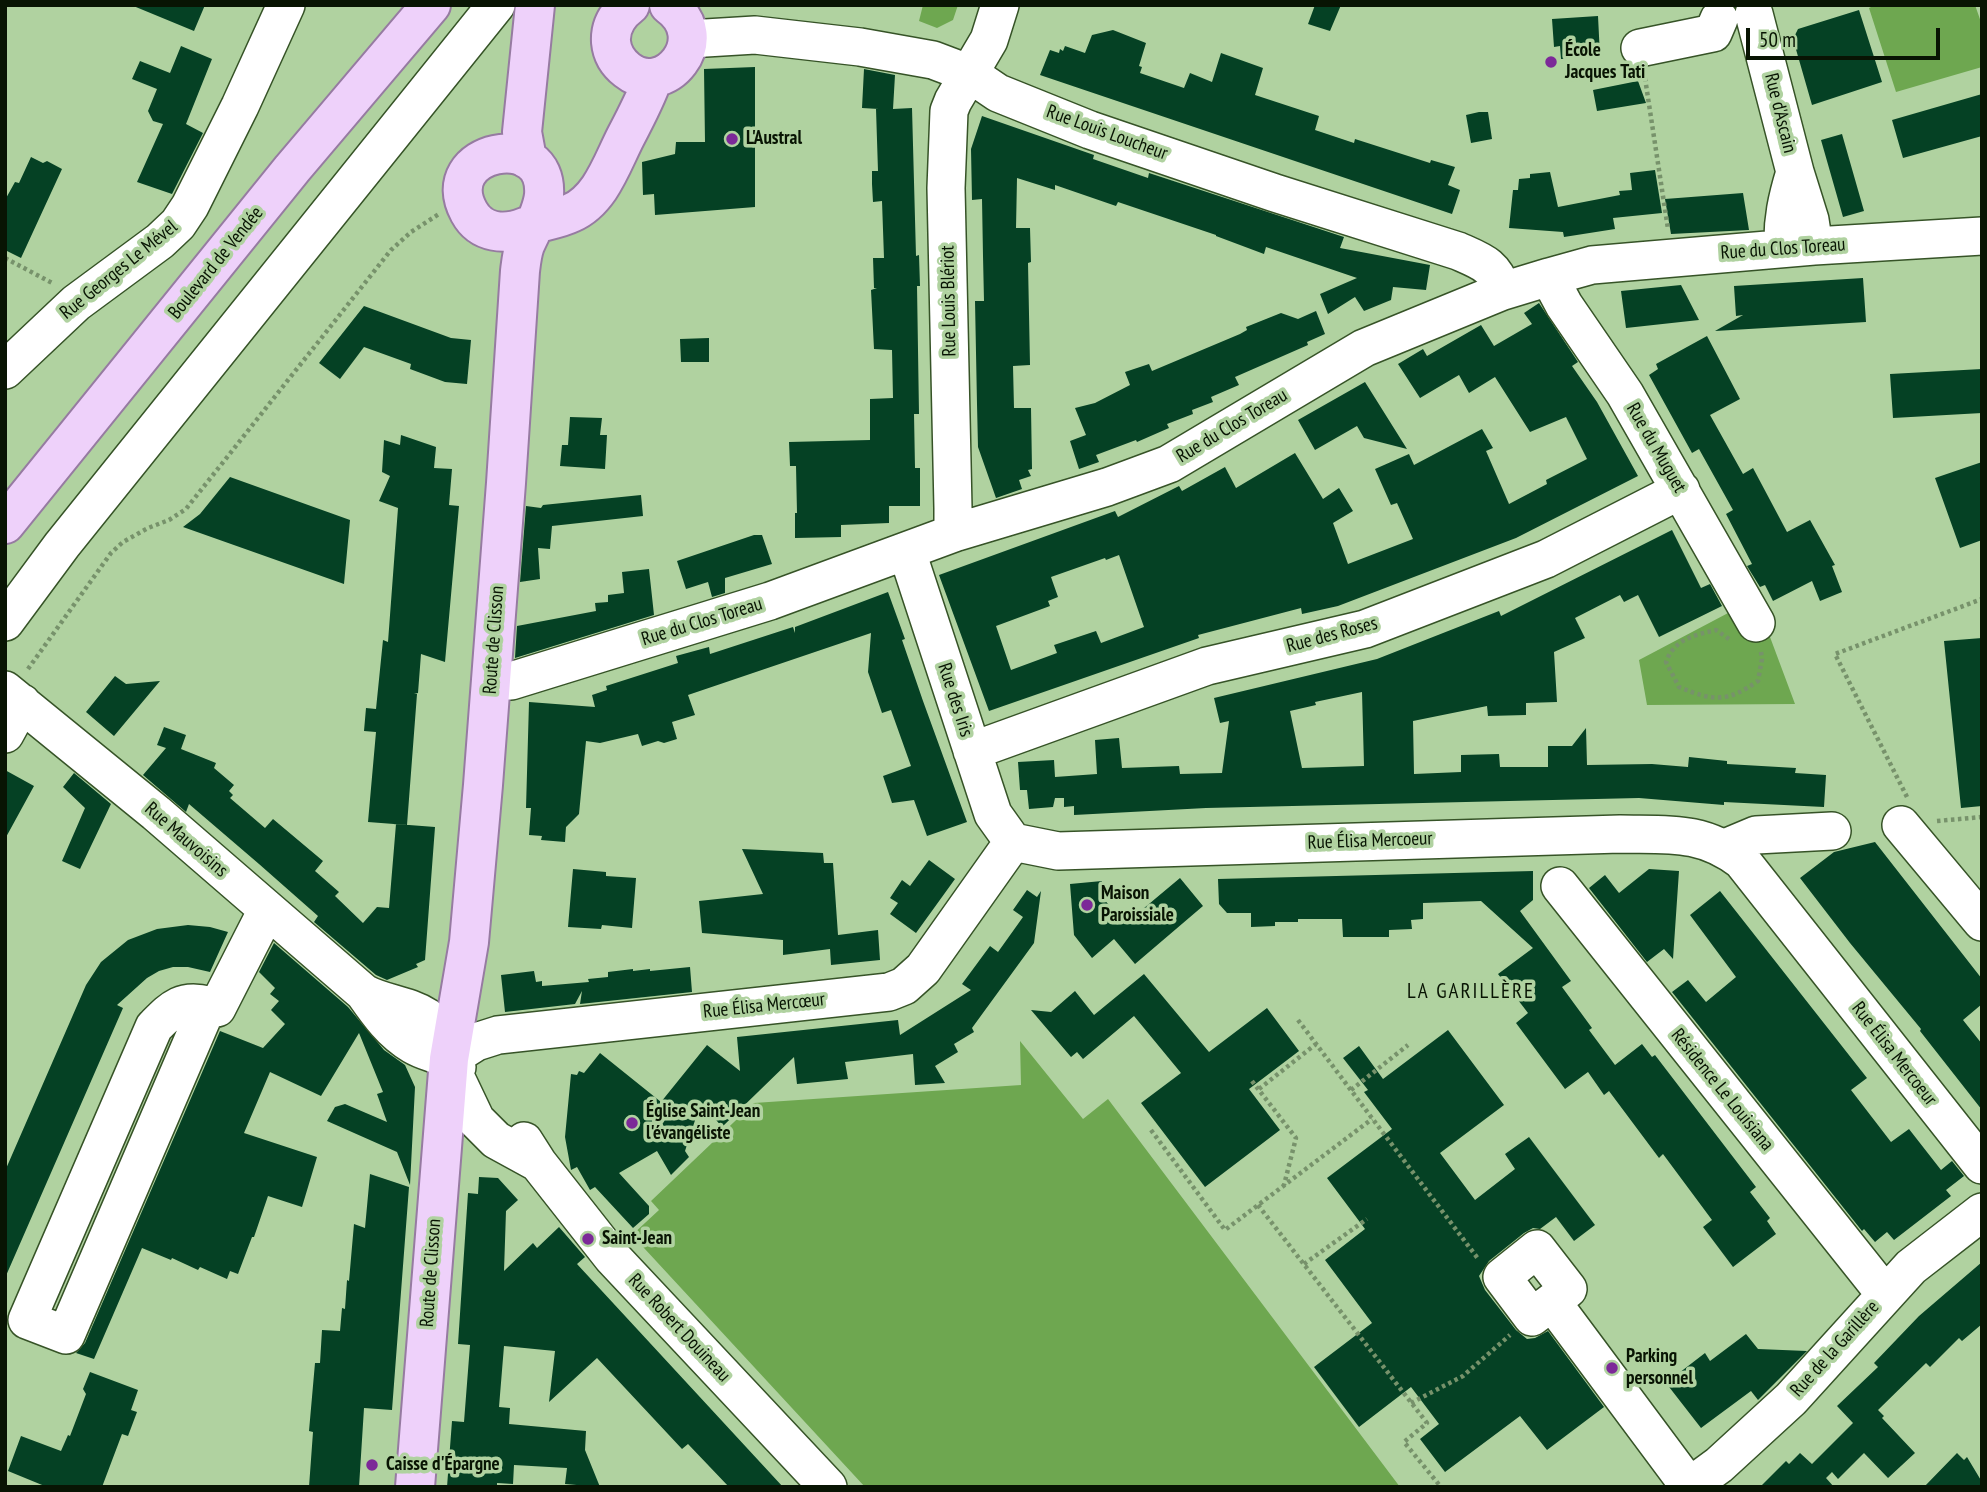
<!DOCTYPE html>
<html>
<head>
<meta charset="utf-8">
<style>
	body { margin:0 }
	#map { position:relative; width:1987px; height:1492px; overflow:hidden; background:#b0d2a0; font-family:"PT Sans Narrow",sans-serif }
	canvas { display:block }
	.frame { position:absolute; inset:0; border:7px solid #081403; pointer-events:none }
	.scale { position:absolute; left:1746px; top:28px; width:194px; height:32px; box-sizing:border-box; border:4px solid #081403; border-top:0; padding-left:9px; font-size:21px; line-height:24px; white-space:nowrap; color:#081403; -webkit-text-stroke:5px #b0d2a0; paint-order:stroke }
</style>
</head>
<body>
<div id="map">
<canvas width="1987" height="1492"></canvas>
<div class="frame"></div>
<div class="scale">50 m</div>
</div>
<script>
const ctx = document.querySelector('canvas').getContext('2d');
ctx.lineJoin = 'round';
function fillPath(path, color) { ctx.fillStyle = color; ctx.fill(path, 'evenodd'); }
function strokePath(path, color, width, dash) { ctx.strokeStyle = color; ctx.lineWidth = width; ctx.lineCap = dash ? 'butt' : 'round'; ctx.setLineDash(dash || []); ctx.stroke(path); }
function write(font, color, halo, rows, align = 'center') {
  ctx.font = font + ' "PT Sans Narrow",sans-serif'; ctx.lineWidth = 7; ctx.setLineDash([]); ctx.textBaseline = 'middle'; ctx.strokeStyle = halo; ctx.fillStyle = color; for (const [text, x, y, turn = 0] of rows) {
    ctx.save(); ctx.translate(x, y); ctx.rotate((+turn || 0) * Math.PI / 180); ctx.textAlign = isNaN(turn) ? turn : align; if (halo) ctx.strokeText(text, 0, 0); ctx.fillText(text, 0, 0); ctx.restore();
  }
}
fillPath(new Path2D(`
	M923 5H958L953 20 937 28 919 21Z
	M1875 5H1975L1982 25V67L1896 92 1869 8Z
	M1730 612 1743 634 1770 637 1795 704 1647 705 1639 660Z
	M1020 1041 1083 1119 1108 1099 1400 1487H865L632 1235 659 1210 651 1201 754 1103 1021 1085Z`), '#6ea750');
fillPath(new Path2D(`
	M131 5H205L194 31Z
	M1315 5H1341L1330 31 1308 24Z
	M1859 10 1882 82 1812 105 1793 39 1798 29Z
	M1598 16 1600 56 1561 59 1560 46 1554 47 1552 19Z
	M1113 30 1146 43 1139 66 1142 67 1140 73 1184 88 1190 73 1212 82 1221 53 1263 68 1255 95 1319 116 1315 130 1354 143 1355 139 1430 163 1431 160 1455 167 1448 185 1460 190 1452 214 1040 75 1050 50 1059 53 1060 49 1063 51 1065 46 1085 53 1092 35Z
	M181 46 212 59 186 124 203 133 172 194 137 182 163 124 153 121 148 111 157 89 132 79 140 61 170 73Z
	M755 67V207L655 215 654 194 643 195 642 162 675 154 676 142H705L704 69Z
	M864 69 895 75 893 109 912 108 916 256 919 255 920 286H917L919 414H914L915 468H920V506H889V523L841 525V537L795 538V513H797L796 466H790L789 442 870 440V399L893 398 892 350 874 349 871 290 877 288H874L873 258H884L882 201 873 202 872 184V171H878L876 109H879L862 108Z
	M1638 81 1646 103 1597 111 1593 90Z
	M1982 94V136L1903 158 1892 120Z
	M1479 112H1488L1492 139 1471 143 1466 115Z
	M982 116 1094 155 1093 159 1148 178 1149 173 1344 237 1340 248 1430 265 1426 290 1393 287 1391 300 1364 311 1355 297 1328 314 1320 294 1357 278 1266 247 1264 254 1216 236V235L1118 202 1116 206 1055 185V190L1017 178 1016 228H1030L1031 262 1028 263 1030 365 1013 366 1014 408H1031L1032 469 1028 470 1031 476 1019 480 1022 489 996 498 978 447 977 404 975 301H984L983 256 982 199 972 200 971 149Z
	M1842 134 1864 211 1843 217 1821 140Z
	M31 157 43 163 47 161 62 169 21 258 5 250V200L15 182 19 183Z
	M1655 170 1662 213 1613 218 1615 229 1564 237 1563 232 1509 228 1513 190H1518L1519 179 1530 178V174L1550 172 1558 207 1620 195 1619 191 1632 190 1630 173Z
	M1743 193 1749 230 1671 234 1665 199Z
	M1863 278 1866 322 1715 331 1743 315 1736 316 1734 286Z
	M1681 285 1699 320 1626 328 1621 291Z
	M1539 303 1578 362 1572 366 1597 402 1638 476 1516 538 1338 606 1302 614 1301 608 1198 635 1199 638 989 711 939 575 1115 511 1118 517 1179 486 1182 491 1225 467 1236 488 1295 453 1323 499 1339 488 1353 511 1333 523 1348 564 1413 539 1397 503 1391 505 1375 469 1409 454 1414 465 1482 429 1493 448 1486 451 1509 504 1547 484 1546 480 1587 459 1566 417 1530 432 1495 377 1469 393 1459 375 1420 398 1398 364 1423 349 1427 356 1481 325 1494 346 1532 324 1524 313ZM1119 555 1144 627 1101 643 1096 631 1054 645 1057 653 1011 670 996 626 1050 606 1048 601 1058 597 1051 577 1105 558 1106 560Z
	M364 306 451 338 471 340 467 384 445 382 410 369 411 364 364 347 340 379 319 363Z
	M1316 311 1325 334 1307 342 1308 345 1235 377 1239 385 1211 397 1213 402 1192 410 1193 414 1167 424 1169 428 1137 442 1136 440 1096 455 1099 462 1079 469 1070 441 1086 435 1075 408 1095 403 1130 385 1125 372 1149 364 1152 371 1240 334 1247 330 1246 327 1281 313 1298 319Z
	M1707 336 1740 399 1710 415 1743 474 1753 468 1787 532 1810 520 1835 565 1832 566 1842 592 1820 601 1812 581 1773 601 1765 585 1760 587 1747 566 1752 564 1726 514 1733 510 1699 449 1692 453 1649 375 1658 369 1656 364Z
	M709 338V362H681L680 339Z
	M1982 369V413L1893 418 1890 374Z
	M1365 382 1407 449 1364 438 1357 426 1315 450 1298 420Z
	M570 417 602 418 600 435H607L605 469 560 466 562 445H568Z
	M401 435 436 447 434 468 452 469 449 505 459 506 445 662 421 654 418 693 414 694H417L407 825 368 822 376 732 364 731 366 708 376 709 383 640 388 642 398 508 379 501 390 476 382 472 384 440 400 445Z
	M1982 462V540L1960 548 1935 478Z
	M230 477 350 520 344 584 183 527 200 514Z
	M641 495 643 516 552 526 550 549 538 548 540 579 520 582 526 506 541 508 543 505Z
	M1672 530 1701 588 1710 584 1722 606 1659 637 1638 595 1624 602 1620 595 1575 618 1585 638 1554 652 1557 702 1526 703V715L1488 716 1487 706 1413 721 1414 774 1461 772V755L1499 754 1500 767H1548V746H1572L1586 728 1587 765 1652 764 1688 767 1689 757 1727 761V764L1796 768 1795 773 1826 775 1824 807 1724 802V805L1639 798 1206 808 1074 815V806L1064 807V798H1055L1053 807 1029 809 1027 790H1020L1018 762 1054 760 1055 777 1097 774 1095 740 1119 738 1122 768 1179 766 1180 774 1222 773 1229 721 1220 723 1214 698 1377 659 1499 611 1501 616ZM1362 692 1364 766 1302 768 1290 711 1316 705 1315 702Z
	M754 535H762L772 564 725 578V593L712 597 708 582 686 589 677 561Z
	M649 569 654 615 515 658 517 626 596 611 595 603 608 602V595L624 593 622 572Z
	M888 592 905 639 902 640 923 701 967 822 927 836 914 800 892 803 883 776 911 766 891 710 882 713 868 672 871 633 688 695 695 715 672 722 677 739 664 743 658 741 642 746 638 734 600 743 586 741 579 814 566 827 565 842 541 840 542 836 529 835 531 808H526L529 702 595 707 592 695 607 690 606 686 678 663 676 656 709 647 710 654 793 627 795 633V627Z
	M1982 638V806L1961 808 1944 641Z
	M115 676 126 684 160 681 114 736 86 712Z
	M164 727 186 735 181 749 216 763 214 768 234 785 229 791 233 795 230 798 265 828 273 819 323 861 315 871 339 892 335 896 363 923 377 907 389 908 396 824 435 827 425 960 416 964 418 967 387 980 376 975 314 922 318 916 259 864 189 804 186 812 143 775 166 748 157 745Z
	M5 770 34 786 5 839Z
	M74 773 111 804 80 869 62 861 85 808 63 787Z
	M1875 842 1982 979V1004L1963 1020 1982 1044V1110L1920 1031 1921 1029 1850 943 1800 878 1834 852Z
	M742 849 823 853 824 863H833L838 935 878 930 880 960 831 965 830 949 783 955V940L702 933 699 901 763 894Z
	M929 860 955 879 916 933 890 914 898 903 890 898 902 880 910 886Z
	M573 869 606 872V876L636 878 632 928 602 925 601 929 568 927Z
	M1649 869 1679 871 1673 959 1664 949 1647 962 1589 888 1605 875 1619 893Z
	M1533 871V900L1520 911 1571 981 1562 987 1592 1028 1589 1030 1615 1065 1642 1044 1652 1057 1655 1055 1756 1187 1750 1192 1770 1218 1767 1221 1776 1234 1733 1267 1703 1227 1712 1220 1663 1154 1659 1158 1609 1091 1604 1095 1588 1072 1565 1089 1516 1023 1528 1013 1498 974 1533 948 1481 901 1423 903V919L1411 920 1412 929 1389 930V937H1343L1342 919H1298V922H1275V926L1251 927V913H1227L1219 904 1218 879Z
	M1180 878 1203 906 1135 964 1114 939 1092 958 1074 935 1070 884 1102 881V897L1125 924Z
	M1027 890 1037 897 1041 891 1034 943 972 1028 974 1032 954 1044 958 1052 935 1066 945 1083 915 1085 913 1054 845 1062 848 1079 797 1084 794 1057 722 1127 701 1102 685 1151 689 1157 671 1175 657 1151 619 1173 649 1206V1214L633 1228 595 1187 590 1190 577 1167 571 1170 565 1137 571 1074 577 1075 579 1071 584 1073 600 1053 661 1102 707 1045 740 1071 737 1037 898 1020 900 1035 971 990 962 984 990 946 998 952 1023 917 1013 910Z
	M1720 891 1867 1078 1851 1090 1891 1142 1909 1129 1941 1170 1952 1161 1964 1176 1946 1190 1951 1196 1894 1240 1887 1232 1875 1242 1864 1229 1862 1231 1672 992 1688 980 1706 1002 1736 977 1690 915Z
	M188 925 210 927 228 932 210 972 188 967H173L159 971 147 978 117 1005 123 1008 5 1278V1171L86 985 101 962 128 940 157 929Z
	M274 943 348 1007 384 1050 405 1065 415 1087 410 1185 397 1152 327 1121 335 1107 345 1104 387 1122 377 1094 383 1092 359 1033 321 1096 270 1072 244 1133 317 1157 302 1207 268 1196 254 1237H252L238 1274 230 1271 227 1279 200 1267 198 1270 172 1258 171 1260 142 1248 94 1359 76 1353 85 1343 220 1031 263 1048 285 1024 271 1010 279 1001 270 994 275 988 259 972Z
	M690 967 692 992 580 1004 582 991 575 1004 505 1012 501 975 534 971 536 982 542 981V986L589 982 588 979 608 977V972L633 969V971L650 969V971Z
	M1144 974 1209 1052 1267 1008 1299 1051 1249 1089 1280 1130 1205 1187 1141 1103 1181 1073 1134 1016 1083 1059 1077 1052 1071 1057 1031 1010 1051 1012 1075 991 1094 1015Z
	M1448 1030 1504 1105 1440 1153 1475 1200 1515 1169 1505 1154 1529 1137 1595 1225 1574 1241 1556 1217 1540 1229 1533 1228 1524 1233 1489 1261 1479 1276 1485 1290 1516 1330 1527 1339 1535 1338 1548 1331 1604 1407 1547 1450 1520 1416 1445 1472 1420 1439 1439 1424 1411 1387 1359 1427 1314 1367 1372 1323 1325 1260 1365 1229 1327 1178 1392 1129 1364 1092 1368 1090 1343 1058 1359 1046 1383 1079Z
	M370 1174 409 1187 392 1410 364 1408 359 1487H309L313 1432 309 1431 315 1363H320L322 1330 340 1331 342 1308 345 1309 347 1280 349 1281 354 1224 365 1228Z
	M479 1177 498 1178 518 1200 506 1211 504 1271 533 1243 537 1248 559 1227 585 1257 577 1264 783 1487H729L688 1444 682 1449 597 1358 549 1402 555 1351 504 1346 499 1407 510 1408 509 1424 586 1431 585 1450 600 1487 565 1484 567 1468 514 1465 513 1484 497 1483V1487H447L452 1421 464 1422 470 1345 458 1344 468 1193 478 1194Z
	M1982 1262V1324L1962 1341 1959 1338 1930 1367 1926 1363 1878 1410 1884 1416 1882 1418 1915 1453 1888 1478 1864 1453 1838 1479 1832 1472 1826 1478 1834 1487H1760L1786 1461 1789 1464 1800 1453 1812 1464 1853 1423 1837 1406 1878 1367 1874 1363 1919 1316Z
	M1746 1334 1758 1349 1807 1351 1758 1400 1751 1391 1701 1428 1666 1383 1705 1353 1710 1361Z
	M90 1372 138 1390 131 1410 137 1412 128 1436 122 1434 102 1487H47L8 1471 21 1436 61 1451 68 1435 70 1436 86 1394 83 1389Z
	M1957 1453 1964 1460 1967 1457 1982 1482V1487H1924Z`), '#054124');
const minor = new Path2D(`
	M1754 14 1795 172
	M689 39 755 35 860 47 933 60 970 74 998 93 1090 130 1275 193 1458 251C1483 262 1494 265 1503 291
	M1640 48 1713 33 1719 19
	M1783 248C1782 220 1787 198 1795 172L1810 220 1814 246
	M1549 277 1564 305 1625 394 1756 623
	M5 370 76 303 160 241 178 224 190 206 240 106 286 5
	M957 532 953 521V508L946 188 949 111 953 101 989 40 1000 5
	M907 552 993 814 1013 842
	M5 622 62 545 496 5
	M491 681H511L770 601 957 532 1107 487 1169 464 1364 348 1503 291 1549 277 1592 265 1814 246 1982 236
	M5 690 156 813 364 993C384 1004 407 1004 427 1017L476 1120 496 1140 538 1163
	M5 734 22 703
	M972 751 1207 666 1365 629 1546 559 1681 490
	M1901 825 1982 922
	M1013 842 1058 851 1620 834C1668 835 1702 830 1742 861L1982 1165
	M1725 848 1756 835 1832 831
	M1560 886 1885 1294
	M364 993C378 1013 391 1032 413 1045 428 1054 444 1054 457 1067
	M208 1005C181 998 172 1009 154 1027L27 1320 66 1335 208 1005 217 1008 267 910
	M449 1059 476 1042 498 1035 889 992 904 986 923 969 1013 842
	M524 1141 538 1163 612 1257 828 1487
	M1552 1302 1532 1317 1502 1277 1537 1249 1568 1289 1552 1302 1689 1486
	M1689 1487 1719 1465 1791 1399 1911 1267 1982 1212`);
const major = new Path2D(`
	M630 5C618 14 610 26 611 42 612 53 618 63 627 70 664 100 716 39 669 5
	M527 159 522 132 535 5
	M5 524 292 169 431 5
	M415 1487 449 1059 469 942 483 785 506 483 520 271C521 263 522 253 525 245 532 229 542 213 544 195 549 127 435 150 469 212 481 234 505 235 525 227 540 221 557 220 571 213 601 200 612 163 626 136 636 117 646 98 653 78`);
strokePath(minor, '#365327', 40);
strokePath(major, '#967ba1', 42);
strokePath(new Path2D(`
	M1645 78 1668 229
	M5 258 54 284
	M1729 639 1716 630C1695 635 1674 639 1666 662L1679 687C1713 701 1726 703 1758 681L1762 659 1761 652
	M28 669 111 553 123 542 148 528 169 520 186 509 391 250 411 232 439 214
	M1907 797 1835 654 1982 599
	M1937 821 1982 817
	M1298 1020 1479 1260
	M1252 1081 1296 1138 1284 1185
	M1259 1089 1316 1044
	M1351 1090 1408 1045
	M1151 1130 1225 1230 1372 1119
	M1258 1205 1427 1423 1404 1442 1441 1487
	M1304 1264 1367 1219
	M1411 1403 1463 1376 1510 1335`), '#77926b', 4.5, [3.5, 3.5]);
strokePath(minor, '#fff', 37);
strokePath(major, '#eed1fa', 38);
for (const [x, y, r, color] of [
	[1551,62,7,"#7c2998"],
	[732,139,7,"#7c2998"],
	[1087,905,7,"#7c2998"],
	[632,1123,7,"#7c2998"],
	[588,1239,7,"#7c2998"],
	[1612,1368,7,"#7c2998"],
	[372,1465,7,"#7c2998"]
]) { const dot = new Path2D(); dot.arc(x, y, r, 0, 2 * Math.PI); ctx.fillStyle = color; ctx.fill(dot); strokePath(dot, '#b0d2a0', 2.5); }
write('bold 19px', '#081403', '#b0d2a0', [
	["École",1565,51],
	["Jacques Tati",1565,73],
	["L'Austral",746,139],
	["Maison",1101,894],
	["Paroissiale",1101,916],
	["Église Saint-Jean",646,1112],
	["l'évangéliste",646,1134],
	["Saint-Jean",602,1239],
	["Parking",1626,1357],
	["personnel",1626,1379],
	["Caisse d'Épargne",386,1465]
], 'left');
write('19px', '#081403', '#b0d2a0', [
	["Rue d'Ascain",1780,113,76],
	["Rue Louis Loucheur",1107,133,20],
	["Rue du Clos Toreau",1783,249,-4],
	["Boulevard de Vendée",216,263,-51],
	["Rue Georges Le Mével",119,270,-39],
	["Rue Louis Blériot",949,301,-91],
	["Rue du Clos Toreau",1232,426,-31],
	["Rue du Muguet",1656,448,60],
	["Rue du Clos Toreau",702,622,-17],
	["Rue des Roses",1332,635,-15],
	["Route de Clisson",494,640,-86],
	["Rue des Iris",955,700,72],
	["Rue Mauvoisins",186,840,41],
	["Rue Élisa Mercoeur",1370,841,-2],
	["Rue Élisa Mercœur",764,1006,-6],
	["Rue Élisa Mercoeur",1894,1054,52],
	["Résidence Le Louisiana",1722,1090,51],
	["Route de Clisson",431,1273,-86],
	["Rue Robert Douineau",679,1328,47],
	["Rue de la Garillère",1835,1349,-48]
]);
ctx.letterSpacing = '2px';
write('21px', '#081403', '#b0d2a0', [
	["LA GARILLÈRE",1471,992]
]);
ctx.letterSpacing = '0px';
</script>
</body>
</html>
